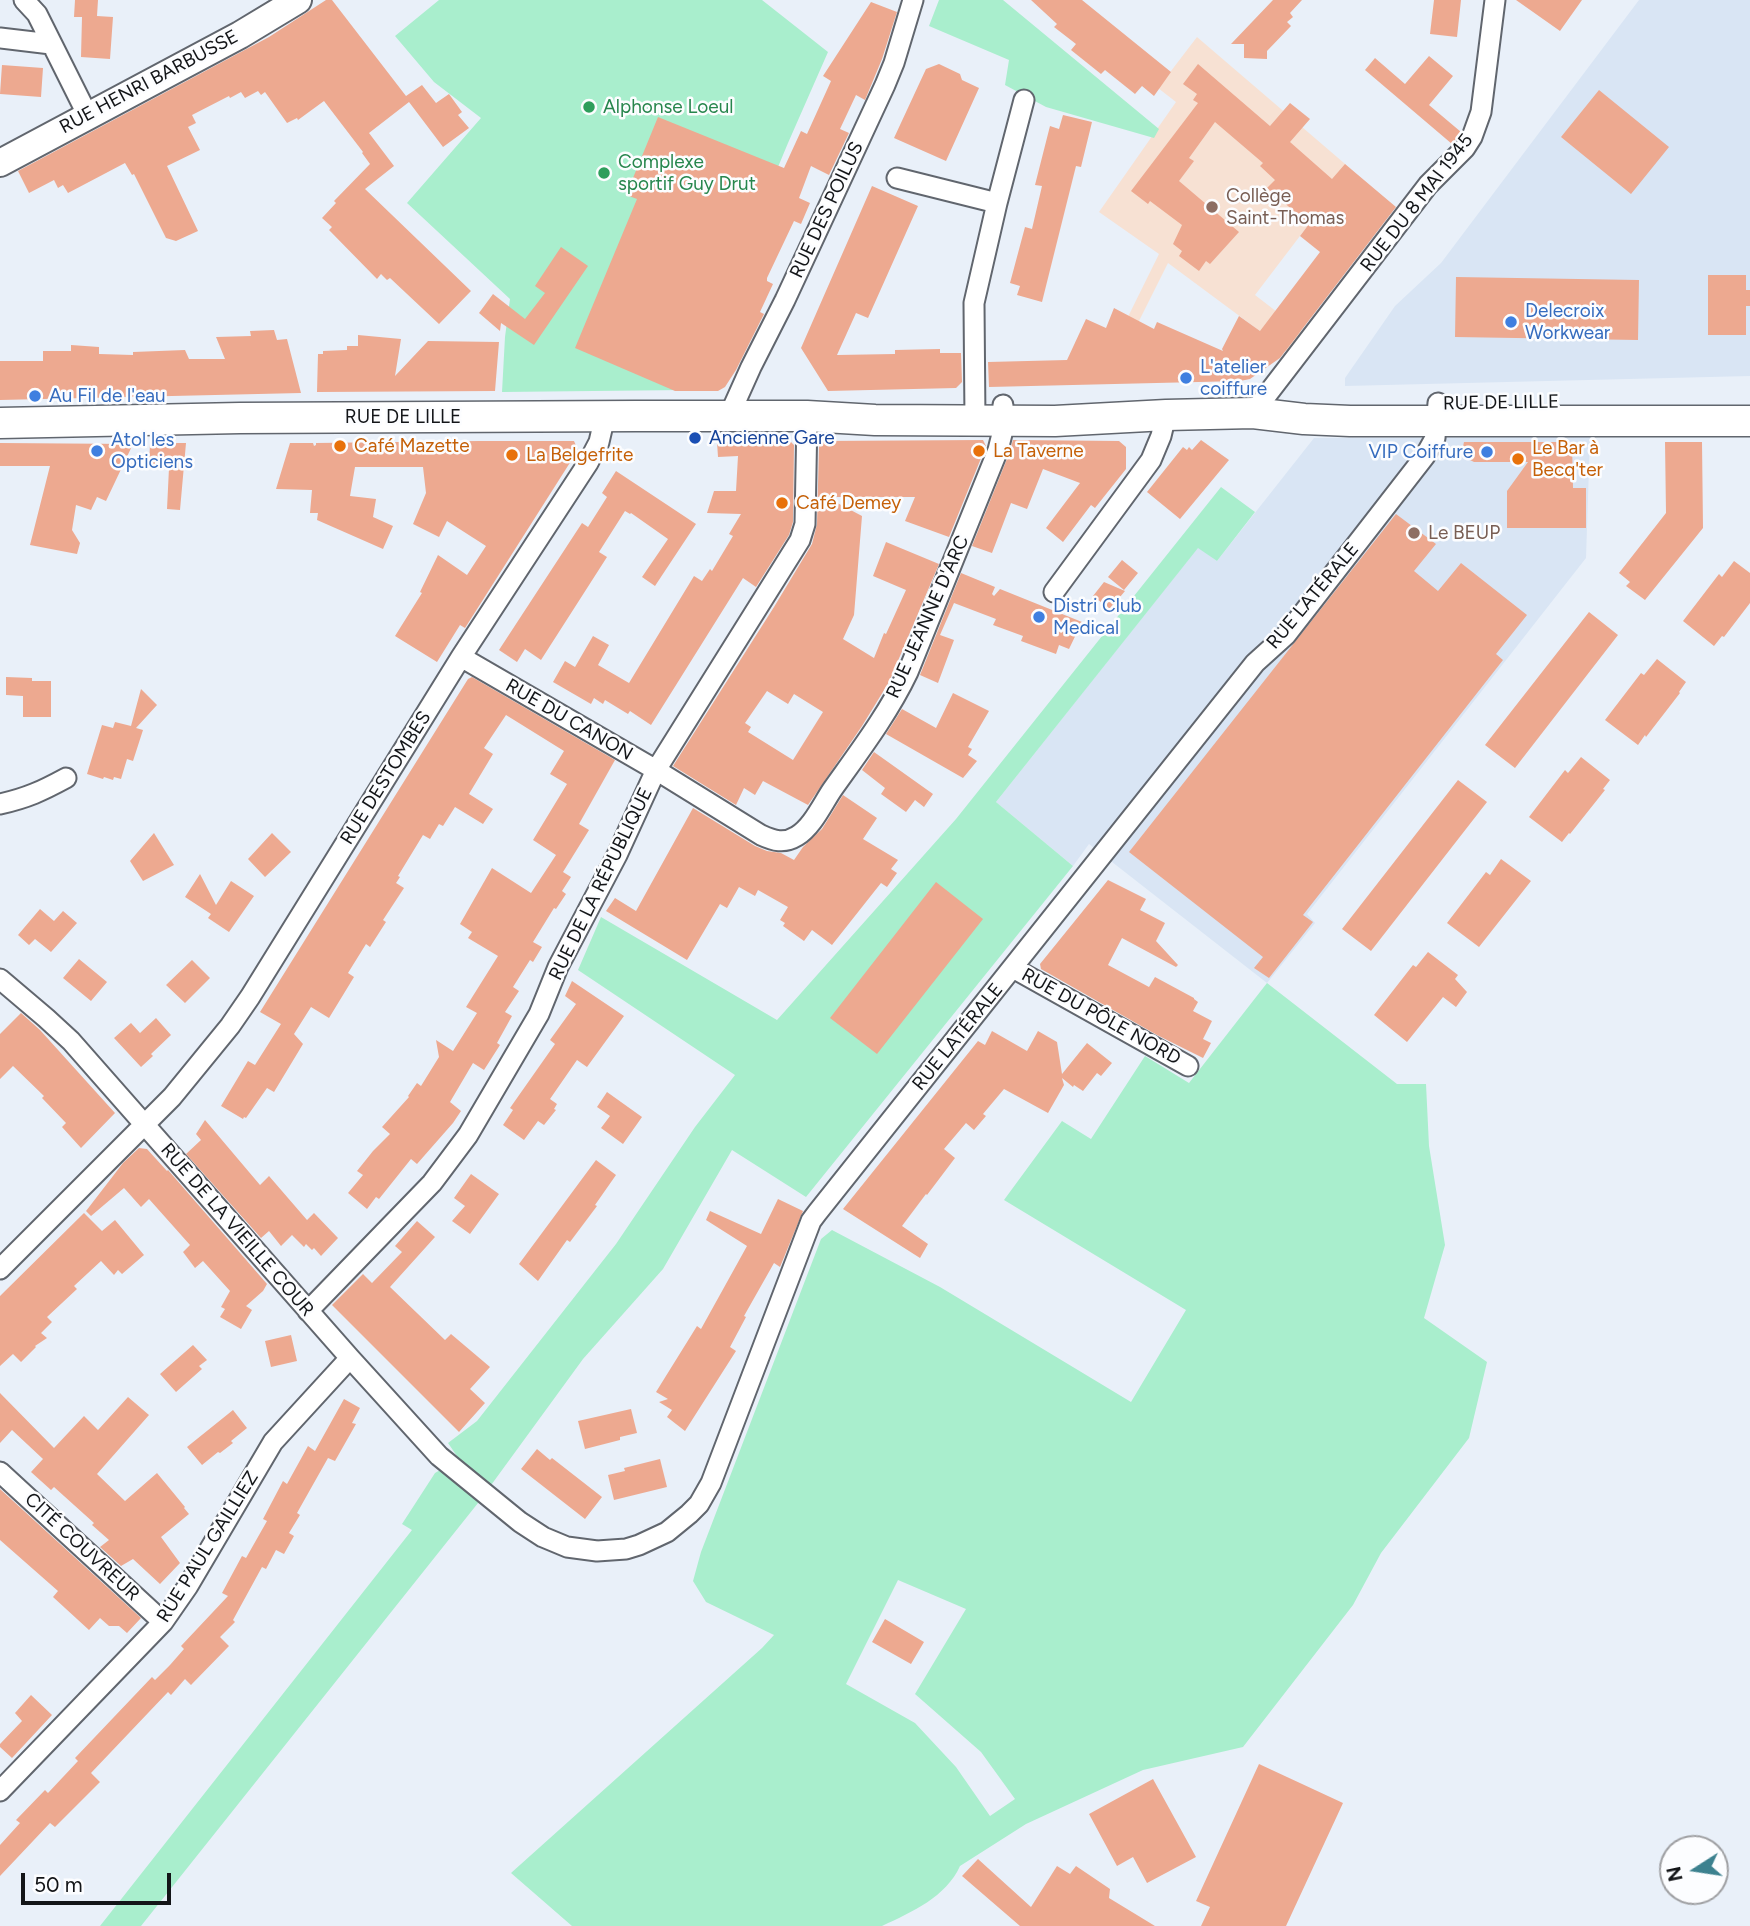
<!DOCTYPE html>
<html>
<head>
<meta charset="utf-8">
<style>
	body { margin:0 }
	#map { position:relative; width:1750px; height:1926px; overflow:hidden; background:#e9f0f9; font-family:Figtree,sans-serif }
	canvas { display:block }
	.north { position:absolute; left:1659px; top:1835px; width:70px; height:70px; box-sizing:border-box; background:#fcfdff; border:2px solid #9fa0a3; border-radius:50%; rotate:258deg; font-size:19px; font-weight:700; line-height:28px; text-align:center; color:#131518 }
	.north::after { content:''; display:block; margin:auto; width:24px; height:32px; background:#3c818f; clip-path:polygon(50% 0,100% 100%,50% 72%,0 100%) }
	.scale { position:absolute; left:21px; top:1873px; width:150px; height:32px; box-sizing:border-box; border:4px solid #131518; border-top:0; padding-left:9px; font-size:21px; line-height:24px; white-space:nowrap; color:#131518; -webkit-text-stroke:5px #fcfdff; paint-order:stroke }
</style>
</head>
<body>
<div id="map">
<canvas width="1750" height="1926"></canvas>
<div class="north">N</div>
<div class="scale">50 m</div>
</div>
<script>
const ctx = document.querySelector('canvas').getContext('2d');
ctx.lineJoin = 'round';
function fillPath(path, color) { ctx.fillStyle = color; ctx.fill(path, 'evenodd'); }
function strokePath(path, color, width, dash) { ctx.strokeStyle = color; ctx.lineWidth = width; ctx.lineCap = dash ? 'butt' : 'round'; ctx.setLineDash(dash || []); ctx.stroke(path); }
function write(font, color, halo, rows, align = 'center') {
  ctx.font = font + ' Figtree,sans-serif'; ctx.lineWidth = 5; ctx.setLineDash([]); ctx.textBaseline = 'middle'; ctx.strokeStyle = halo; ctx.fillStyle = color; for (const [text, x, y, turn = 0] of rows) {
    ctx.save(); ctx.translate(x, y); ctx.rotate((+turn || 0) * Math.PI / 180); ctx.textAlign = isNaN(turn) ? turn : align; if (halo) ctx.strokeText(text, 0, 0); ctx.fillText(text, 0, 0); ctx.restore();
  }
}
fillPath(new Path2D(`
	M1639 0H1750V376L1345 386V378L1395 306 1441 263Z
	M1590 437 1586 558 1307 914 1315 923 1267 983 1089 844 1073 866 996 802 1198 547 1217 561 1314 438Z`), '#d9e5f4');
fillPath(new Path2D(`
	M1197 37 1351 169 1255 295 1303 332 1288 352 1168 263 1130 339 1115 384H1102L1119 335 1159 254 1099 212 1176 102 1158 88Z`), '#f7e1d3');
fillPath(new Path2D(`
	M439 0H762L828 52 788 143 685 390 502 392 505 337 510 299 407 203 481 118 434 82 395 36Z
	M939 0H1003L1159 129 1154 138 1046 107 1005 85 1009 60 929 26Z
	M1221 487 1255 512 1217 561 1198 548 996 802 1073 866 806 1197 732 1150 663 1269 583 1359 478 1503 141 1926H100L412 1530 402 1524 435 1473 459 1459 448 1443 477 1421 616 1244 695 1127 735 1075 578 970 601 917 777 1020 956 819Z
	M1267 983 1397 1084H1426L1429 1146 1445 1245 1424 1318 1487 1362 1469 1438 1381 1553 1353 1605 1243 1747 1143 1770 1026 1824 960 1866C946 1897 912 1912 882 1926H572L511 1873 762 1648 774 1635 706 1602 693 1581 701 1552 821 1239 832 1230 940 1287 1131 1402 1186 1310 1004 1200 1062 1121 1091 1139 1145 1056 1189 1083ZM898 1580 966 1609 915 1694 981 1752 1015 1799 990 1816 956 1767 915 1723 846 1684Z`), '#a9eecd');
fillPath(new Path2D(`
	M75 0H98L97 16 113 17 110 59 81 57 82 17H74Z
	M326 0H332L406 96 422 85 436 103 449 94 462 112 458 115 469 128 443 147 409 102 369 133 394 166 365 189 471 291 439 324 390 278 387 280 381 274 377 279 329 230 332 227 322 218 336 203 334 201 370 164 362 153 363 152 324 101 298 120 297 118 287 123 265 92 261 95 258 91 245 98 241 92 230 98 229 96 192 115 196 123 188 127 200 150 167 166 198 231 176 241 166 238 134 174 132 175 125 163 68 193 63 185 58 188 54 180 29 193 18 171 269 37Z
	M1031 0H1082L1171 72 1154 96 1142 86 1135 94 1105 70 1101 74 1071 50 1076 44 1054 27 1057 24Z
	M1273 0H1302L1290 13 1293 17 1287 22 1291 26 1267 51V59L1244 58V44H1231Z
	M1434 0H1461L1457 37 1430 34Z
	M1516 0H1582L1560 31Z
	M871 2 897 12 882 59 865 100 856 95 840 129 849 133 829 175 811 166 799 198 810 203 801 224 794 221 767 278V281L773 284 760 312 764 314 736 370 725 387 718 391H675L575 348 637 199 626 195 658 117 784 168 801 131 807 134 831 81 823 76Z
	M1429 56 1453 76 1429 105 1461 132 1452 144 1365 70 1375 58 1405 84Z
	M939 64 960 74 962 80 979 88 946 161 894 138 926 69Z
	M1198 64 1270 126 1290 103 1310 119 1290 142 1332 179 1345 164 1396 207 1280 358 1250 379 1240 381 989 387 988 362 1067 360 1086 319 1106 328 1114 308 1154 329 1157 322 1223 351 1222 349 1239 316 1260 331 1320 252 1300 236 1309 224 1267 188 1275 180 1260 166 1263 163 1215 122 1189 158 1194 161 1179 181 1239 232 1210 264 1206 261 1199 271 1179 256 1182 251 1173 244 1182 225 1150 201 1148 204 1131 191 1198 103 1193 100 1197 94 1183 84Z
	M2 65 43 68 41 97 0 94Z
	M1599 90 1669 147 1631 194 1561 137Z
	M1063 115 1092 122 1081 167 1076 166 1042 302 1017 295 1020 286 1010 283 1025 227 1032 229 1042 186 1035 185 1050 126 1059 129Z
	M872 186 918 206 868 318 856 313 837 355 895 354V350L940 349V353H961L962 382 956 388 828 391 801 348Z
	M561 247 588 266 534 345 501 323 500 331 479 313 493 294 525 319 545 293 535 286Z
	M1708 275H1746V290H1750V306H1746V335H1708Z
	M1456 277 1639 280 1638 340 1455 337Z
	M274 330 277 340 287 339 301 393 0 400V361H43V351H71V345L99 347V354L133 355V352L185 350 189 359H225L216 337 251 336 250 331Z
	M358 335 401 339 395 376 428 341 499 342 495 391 317 392 318 354H323V351L347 350V346H358Z
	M983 440 986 446 949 537 905 521 915 497H826L862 516 854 615 843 639 874 658 884 633 886 634 906 590 873 576 886 542 939 564 889 682 862 726 808 805 763 781 755 795 744 788 736 805 673 766 774 607 812 544 817 524 819 446 823 441ZM767 691 788 704 794 694 823 712 793 760 748 732 751 727 745 723Z
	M1013 440 1119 441 1126 447V469L1095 508 1091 505 1063 542 1046 528 1080 483 1043 469 1027 509 1011 503 992 553 972 546 1009 454Z
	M1201 440 1229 460 1180 519 1147 492 1183 447 1187 450 1189 447 1192 450Z
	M479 441H574L578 450 465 628 460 625 437 662 395 636 422 593 420 592 438 555 467 575 486 546 447 521 439 537 413 524 426 493 423 467H355L350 496 376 499 373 517 393 526 383 549 317 520 318 513H310L312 490 276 489 290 443H313L314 446 316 445V443Z
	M717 442H791L794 445 793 522 789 535 756 587 743 578 651 725 630 711 628 714 605 700 603 704 594 698 591 704 553 682 565 661 575 667 593 636 609 645 598 665 629 683 694 576 702 581 710 569 712 571 733 536 729 534 741 514 707 513 714 491H736L738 456 718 457Z
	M1464 442H1572L1573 488H1586V528H1507V491L1528 462H1474L1466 458 1462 451Z
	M1665 442H1702L1703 528 1645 600 1626 586 1630 582 1619 573 1666 513Z
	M0 443 133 444 106 501 97 497 91 510 76 505 72 530 80 543 77 554 30 545 50 466H0Z
	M150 443H186L180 510 167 509 169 468 149 467Z
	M616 471 696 524 655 586 642 577 668 539 631 513 630 514 625 511 599 552 607 557 541 660 525 649 517 662 499 650 582 523 588 527 607 497 602 493Z
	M1396 514 1436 544 1414 571 1438 591 1461 563 1527 615 1496 654 1503 660 1303 915 1313 922 1269 978 1254 968 1263 957 1129 852Z
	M1122 560 1138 573 1124 590 1108 577Z
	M1734 561 1750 573V603L1724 637 1722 636 1714 646 1683 621 1719 574 1722 577Z
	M961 573 995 587 992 594 994 596 1000 589 1082 622 1069 649 1059 645 1056 654 1021 641 1023 636 993 625 996 619 954 603 940 635 954 640 938 683 920 675Z
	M1104 582 1125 591 1110 609 1093 596Z
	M1589 612 1618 635 1515 768 1485 745Z
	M1657 659 1686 682 1679 692 1680 693 1646 737 1645 735 1638 745 1605 720 1641 673 1644 675Z
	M6 677 32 678V681H51V717H23V696L6 695Z
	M472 677 615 760 579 824 589 830 563 872 571 877 562 891 566 894 556 909 554 908 533 942 542 947 533 962 530 960 513 987 519 991 505 1012 512 1016 497 1043 500 1045 484 1070 473 1063 450 1102 461 1111 453 1123 417 1164 411 1159 379 1199 376 1197 367 1209 348 1193 363 1175 357 1171 373 1151 390 1134 382 1127 409 1097 408 1096 417 1083 421 1086 439 1057 436 1040 453 1051 477 1013 466 1007 498 956 468 938 472 932 460 924 492 868 531 893 556 855 533 840 567 784 550 774 564 751 506 715 484 748 493 754 469 794 493 809 483 824 455 807 443 826 439 824 430 839 423 835 398 876 400 877 396 883 404 888 383 920 386 922 370 947 366 944 348 973 354 977 329 1018 311 1007 294 1034 303 1044 274 1092 267 1088 246 1118 244 1117 243 1119 221 1106 248 1061 255 1065 281 1024 260 1012 468 679Z
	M141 689 157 705 136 728 143 730 133 761 127 759 121 779 114 777 113 780 104 777 103 779 87 774 102 725 113 728 115 722 131 726Z
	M953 693 989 711 968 747 972 749 968 755 977 761 963 778 886 734 902 709 936 728Z
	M874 752 933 794 924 807 915 800 906 812 881 794 885 788 862 770Z
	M1581 757 1610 780 1603 789 1605 790 1570 834 1569 833 1562 842 1529 817 1565 770 1568 773Z
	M1458 780 1487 802 1371 951 1342 929Z
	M843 795 877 818 863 839 898 860 891 869 897 873 887 887 881 883 832 945 812 930 804 941 783 926 785 923 780 920 788 907 758 890 755 896 739 887 727 908 720 904 687 960 606 911 615 898 636 911 693 808 755 846 767 851 781 853 794 860 803 847 822 829Z
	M154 833 174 865 143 881 130 861Z
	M272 833 291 852 265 877 248 859Z
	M1501 859 1531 881 1479 947 1447 923 1486 872 1490 875Z
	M200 874 216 905 231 881 254 896 229 932 208 918 211 914 185 897Z
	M1108 880 1146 899 1140 910 1165 923 1156 941 1178 965 1176 967 1122 938 1108 965 1149 987 1155 977 1194 998V999L1198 1002 1193 1011 1212 1021 1203 1039 1211 1043 1203 1058 1157 1035 1041 969 1040 964Z
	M936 882 983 919 877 1054 830 1018Z
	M40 909 54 921 63 911 77 923 51 952 35 939 29 945 18 935Z
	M1428 952 1458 975 1455 979 1467 992 1456 1007 1443 997 1407 1042 1374 1015 1413 965 1416 967Z
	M79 959 107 982 91 1001 63 978Z
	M192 960 210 978 185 1003 166 985Z
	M572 981 624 1016 587 1067 577 1060 550 1099 557 1104 554 1109 556 1110 544 1125 538 1121 524 1140 503 1125 513 1110 510 1108 555 1044 550 1040 576 1004 565 996Z
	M21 1013 40 1030 115 1113 81 1148 62 1127 66 1123 42 1098 44 1096 13 1066 0 1079V1034Z
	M156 1018 171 1035 151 1054 153 1056 141 1067 114 1038 131 1023 140 1033Z
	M992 1031 1027 1051 1038 1031 1057 1042 1062 1074 1087 1043 1112 1063 1101 1076 1097 1073 1083 1091 1074 1085 1073 1087 1062 1078 1064 1085 1048 1113 1004 1089 983 1114 986 1116 974 1130 966 1123 944 1149 955 1158 927 1195 926 1194 902 1226 928 1244 920 1258 843 1209 978 1041 985 1045Z
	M607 1092 642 1117 623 1144 601 1128 610 1116 597 1107Z
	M205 1120 260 1185 269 1176 307 1220 314 1213 338 1238 321 1256 314 1248 312 1250 306 1244 304 1247 292 1235 281 1246 269 1231 261 1238 186 1154 201 1140 196 1134Z
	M139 1148 147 1149 167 1171 168 1170 267 1284 263 1291 246 1306 252 1310 241 1329 220 1317 225 1309 221 1307 230 1291 203 1261 195 1268 183 1252 190 1245 149 1199 141 1207 124 1188 91 1216 86 1211 123 1163Z
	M596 1160 616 1175 595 1205 597 1206 570 1242 567 1240 538 1281 519 1264Z
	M471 1174 499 1194 470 1234 452 1221 465 1206 454 1198Z
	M778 1199 803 1211 780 1267 774 1263 744 1316 746 1317 730 1347 736 1351 685 1431 667 1417 672 1410 659 1402 668 1399 656 1392 697 1326 701 1329 747 1246 706 1220 710 1211 761 1234Z
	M84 1213 102 1231 115 1220 144 1255 122 1274 118 1270 114 1275 101 1261 74 1286 77 1289 47 1317 52 1322 41 1333 47 1338 35 1346 36 1347 21 1362 13 1354 0 1366V1296Z
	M417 1221 435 1237 390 1287 445 1340 451 1334 490 1367 470 1389 485 1403 459 1432 332 1305 363 1274 372 1283 402 1252 395 1246Z
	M291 1335 297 1361 271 1367 265 1341Z
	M193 1345 207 1360 199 1366 202 1369 176 1392 160 1374Z
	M0 1393 54 1448 84 1416 98 1430 128 1397 149 1415 97 1474 125 1501 157 1473 185 1507 184 1508 189 1514 161 1537 180 1563 160 1584 133 1559 121 1566 100 1547 109 1540 92 1525 94 1523 54 1487 51 1490 31 1472 43 1459 12 1430 0 1443Z
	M344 1399 360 1408 352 1423 356 1424 335 1461 328 1458 297 1513 300 1515 289 1533 294 1536 284 1554 276 1550 266 1569 262 1567 233 1620 235 1622 220 1637 229 1646 191 1685 185 1679 171 1695 168 1692 91 1773 100 1782 55 1827 50 1823 0 1876V1845L20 1823 16 1820 45 1790 48 1793 78 1761 75 1758 152 1677 155 1680 170 1665 184 1649 181 1646 228 1596 222 1593 242 1556 246 1558 267 1521 263 1519 283 1481 287 1484 308 1446 315 1451Z
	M631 1409 637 1433 620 1437V1440L585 1449 578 1421Z
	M233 1410 247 1428 231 1441 233 1443 220 1453 218 1452 202 1465 187 1447Z
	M537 1449 550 1460 552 1458 602 1497 585 1519 521 1469Z
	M660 1459 667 1487 614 1500 608 1475 625 1471 624 1468Z
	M0 1489 141 1618 127 1633 119 1626H109L100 1618 89 1630 53 1597 58 1591 0 1540Z
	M885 1619 924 1642 911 1664 872 1642Z
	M31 1695 52 1715 12 1758 0 1747V1744L22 1721 15 1713Z
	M1259 1764 1343 1803 1286 1926H1201L1210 1907 1196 1901Z
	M1153 1779 1196 1857 1147 1883 1133 1857 1117 1866 1089 1814Z
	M978 1859 1031 1907 1057 1866 1070 1874 1076 1866 1110 1889 1109 1898 1155 1926H1020L962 1876Z`), '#eda990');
const street = new Path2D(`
	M24 0 37 14 88 116
	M0 38 51 44
	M897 178 997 203
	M1253 413 1428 185 1465 148 1472 137 1481 112 1495 0
	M729 416 751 367 785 300 885 85 894 63 913 0
	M975 421 974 303 997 203 1024 100
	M1054 592 1151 460 1161 436 1166 415
	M461 657 656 770 761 835C774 841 784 844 797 836 812 827 822 805 832 790 859 752 888 714 908 672L998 450 1002 434 1003 405
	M0 804C27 798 42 791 66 778
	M1013 968 1188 1066
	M0 979 46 1018 71 1041 350 1358 439 1456 520 1522 543 1537 567 1547 597 1551 626 1549 639 1545 667 1532 689 1514 699 1504 711 1483 811 1221 817 1213 1255 663 1286 635 1425 456 1435 438 1438 403
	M0 1269 172 1097 230 1026 250 997 461 657 588 463 599 442 605 416
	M308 1311 432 1183 468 1135 539 1014 558 967 617 855 656 770 800 540 805 524 807 416
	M0 1472 163 1622
	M0 1791 163 1622 188 1586 273 1442 350 1358`);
const secondary = new Path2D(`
	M0 163 240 35 298 0`);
const primary = new Path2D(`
	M0 423 240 418 635 416H807L875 420 1055 421 1166 415 1253 413 1304 419 1350 421H1750`);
strokePath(street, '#61666e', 23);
strokePath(secondary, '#61666e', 30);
strokePath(primary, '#61666e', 33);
strokePath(street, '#fff', 19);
strokePath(secondary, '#fff', 26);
strokePath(primary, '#fff', 30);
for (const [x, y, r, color] of [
	[589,107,7,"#2e9e5b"],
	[604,173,7,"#2e9e5b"],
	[1212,207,7,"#8d6e63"],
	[1511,322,7,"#3f7fe0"],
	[1186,378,7,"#3f7fe0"],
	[35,396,7,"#3f7fe0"],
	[695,438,7,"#1a4fb4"],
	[340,446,7,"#e8710a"],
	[97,451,7,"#3f7fe0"],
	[979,451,7,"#e8710a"],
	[1487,452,7,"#3f7fe0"],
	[512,455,7,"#e8710a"],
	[1518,459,7,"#e8710a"],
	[782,503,7,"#e8710a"],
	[1414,533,7,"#8d6e63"],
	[1039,617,7,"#3f7fe0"]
]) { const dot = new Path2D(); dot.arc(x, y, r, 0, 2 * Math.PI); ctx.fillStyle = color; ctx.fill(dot); strokePath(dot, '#fcfdff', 2.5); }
write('19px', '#131518', '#fcfdff', [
	["RUE HENRI BARBUSSE",149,82,-28],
	["RUE DU 8 MAI 1945",1417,203,-52],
	["RUE DES POILUS",827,210,-65],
	["RUE DE LILLE",1501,403,-1],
	["RUE DE LILLE",403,417],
	["RUE LATÉRALE",1313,596,-50],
	["RUE JEANNE D'ARC",928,617,-66],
	["RUE DU CANON",569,720,30],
	["RUE DESTOMBES",386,778,-58],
	["RUE DE LA RÉPUBLIQUE",601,884,-64],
	["RUE DU PÔLE NORD",1101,1017,29],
	["RUE LATÉRALE",958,1037,-51],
	["RUE DE LA VIEILLE COUR",237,1230,49],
	["CITÉ COUVREUR",82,1547,43],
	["RUE PAUL GAILLIEZ",208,1547,-58]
]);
write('19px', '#27864d', '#fcfdff', [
	["Alphonse Loeul",603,107],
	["Complexe",618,162],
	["sportif Guy Drut",618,184]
], 'left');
write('19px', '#785e54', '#fcfdff', [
	["Collège",1226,196],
	["Saint-Thomas",1226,218],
	["Le BEUP",1428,533]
], 'left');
write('19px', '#366cbe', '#fcfdff', [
	["Delecroix",1525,311],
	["Workwear",1525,333],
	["L'atelier",1200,367],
	["coiffure",1200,389],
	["Au Fil de l'eau",49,396],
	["Atol les",111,440],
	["Opticiens",111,462],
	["VIP Coiffure",1473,452,"right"],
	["Distri Club",1053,606],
	["Medical",1053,628]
], 'left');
write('19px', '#164399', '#fcfdff', [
	["Ancienne Gare",709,438]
], 'left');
write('19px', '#c56008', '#fcfdff', [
	["Café Mazette",354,446],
	["Le Bar à",1532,448],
	["Becq'ter",1532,470],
	["La Taverne",993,451],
	["La Belgefrite",526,455],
	["Café Demey",796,503]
], 'left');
</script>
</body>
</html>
